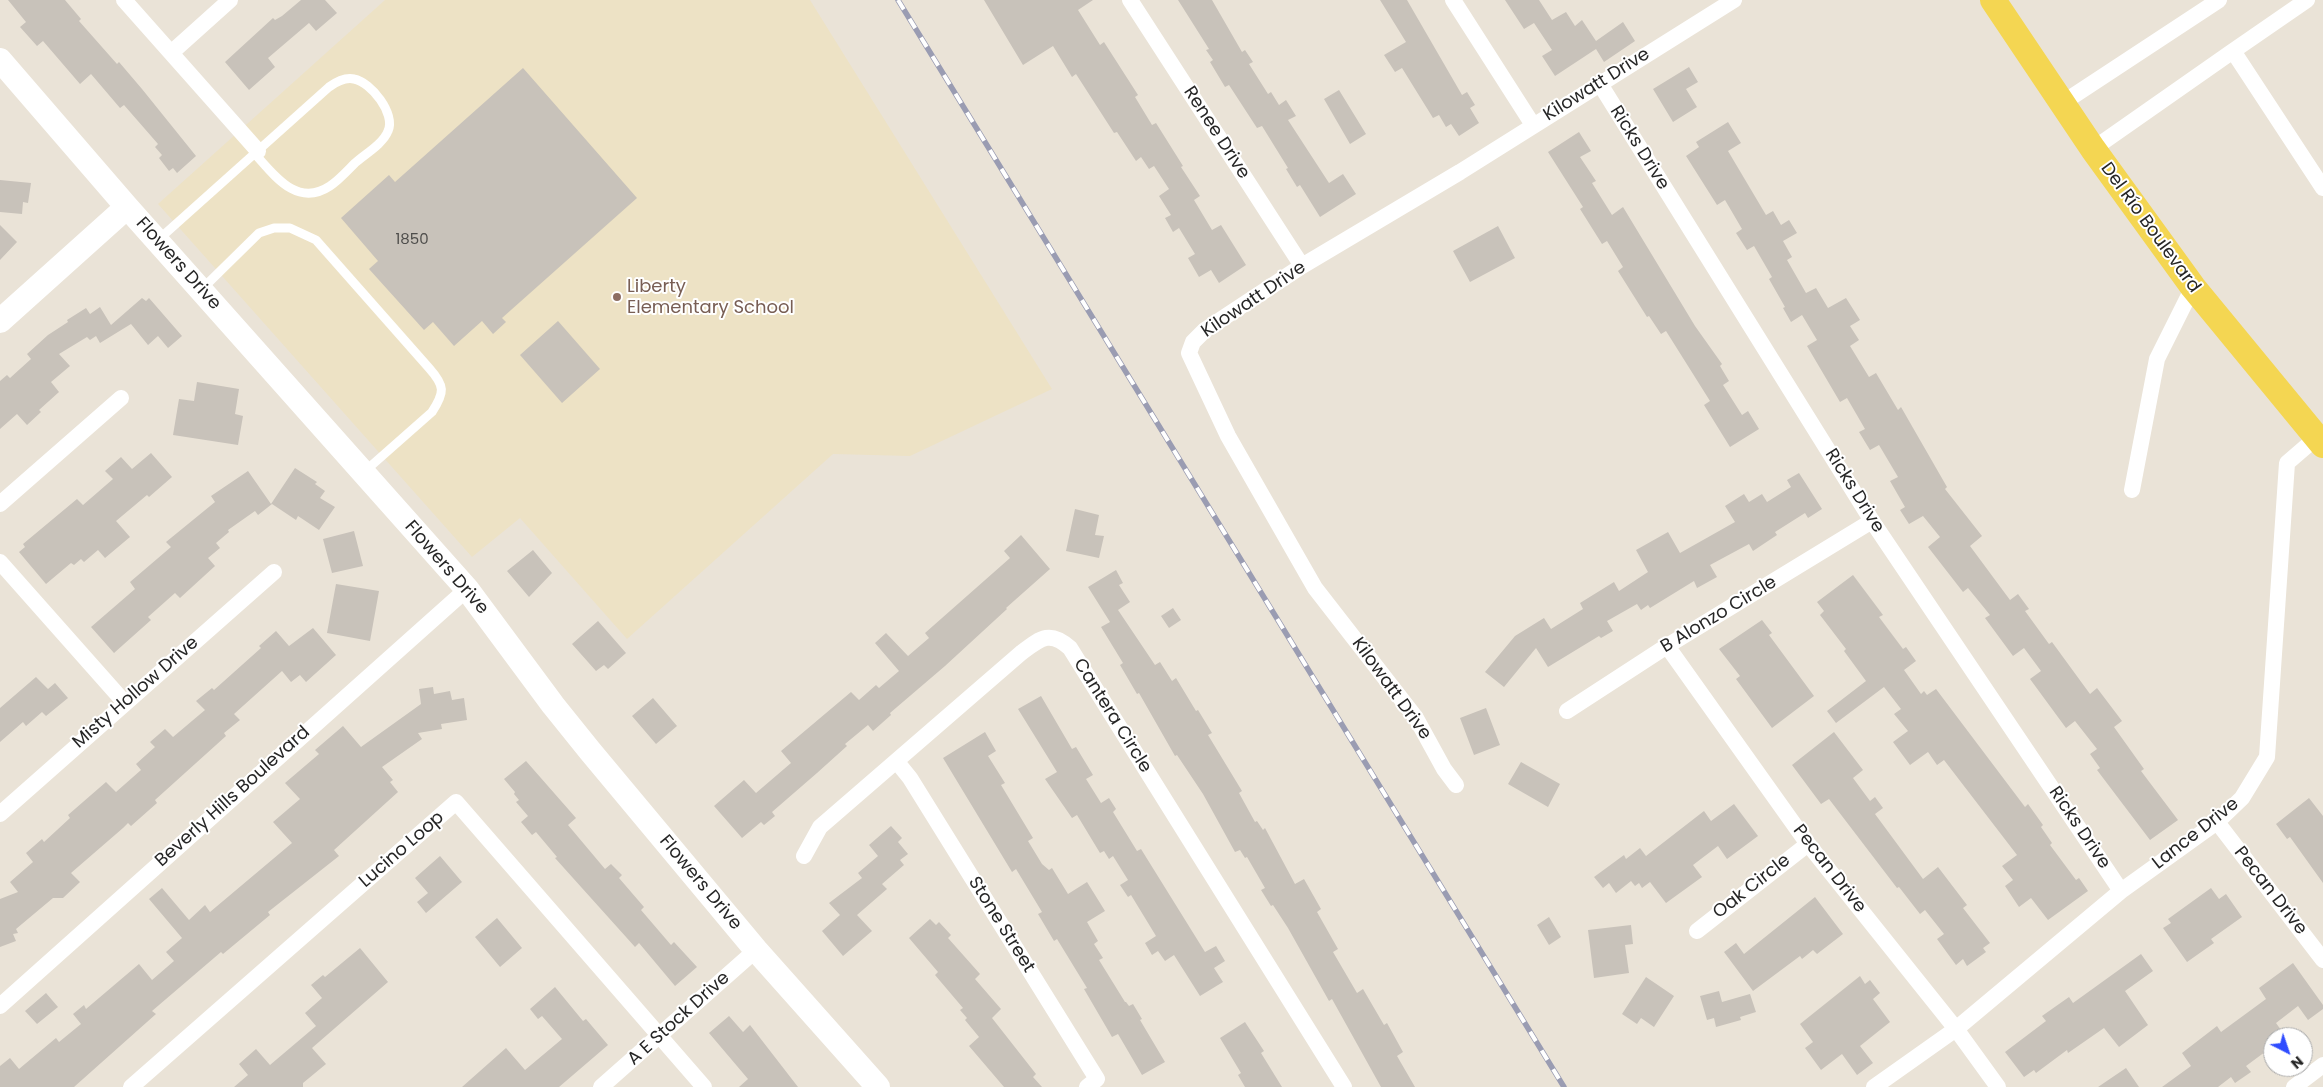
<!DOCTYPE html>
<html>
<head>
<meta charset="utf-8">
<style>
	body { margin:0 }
	#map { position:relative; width:2323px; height:1087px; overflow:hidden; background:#eae3d7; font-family:Poppins,sans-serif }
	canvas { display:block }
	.north { position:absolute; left:2263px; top:1027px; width:50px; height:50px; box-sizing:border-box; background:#fff; border:1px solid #a8a8a8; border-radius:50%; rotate:139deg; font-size:14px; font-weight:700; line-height:20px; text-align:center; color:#262626 }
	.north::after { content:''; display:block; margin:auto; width:18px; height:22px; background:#2f4cff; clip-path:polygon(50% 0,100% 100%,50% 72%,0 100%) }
</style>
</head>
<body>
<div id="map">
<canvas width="2323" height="1087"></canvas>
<div class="north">N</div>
</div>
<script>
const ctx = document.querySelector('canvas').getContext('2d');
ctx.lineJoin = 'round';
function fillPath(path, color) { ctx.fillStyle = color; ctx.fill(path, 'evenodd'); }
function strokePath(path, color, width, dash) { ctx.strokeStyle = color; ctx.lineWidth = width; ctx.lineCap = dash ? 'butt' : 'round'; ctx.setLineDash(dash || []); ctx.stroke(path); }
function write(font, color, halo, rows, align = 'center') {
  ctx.font = font + ' Poppins,sans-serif'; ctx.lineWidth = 4; ctx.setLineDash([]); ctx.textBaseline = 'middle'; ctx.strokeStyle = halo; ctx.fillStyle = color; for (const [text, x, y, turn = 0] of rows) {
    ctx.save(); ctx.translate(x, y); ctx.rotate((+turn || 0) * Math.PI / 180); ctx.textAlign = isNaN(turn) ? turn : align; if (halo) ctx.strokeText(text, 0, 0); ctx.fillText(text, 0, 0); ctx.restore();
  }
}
fillPath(new Path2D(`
	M385 0H810L1052 389 910 456 833 454 627 639 520 518 472 557 158 204Z`), '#ede2c5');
fillPath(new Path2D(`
	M8 0H65L81 19 79 21 117 64 119 62 142 89 196 156 177 173 173 168 169 171 159 158 162 155 155 147 158 144 124 105 120 108 91 74 80 84 43 41 37 46 20 27 26 22Z
	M301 0H325L337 13 316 31 309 23 268 58 275 67 249 90 225 62 273 18 275 20 282 16Z
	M984 0H1093L1078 10 1100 45 1104 42 1138 95 1135 97 1152 125 1156 123 1183 166 1181 167 1200 196 1194 200 1212 230 1221 225 1246 265 1219 283 1211 270 1199 277 1188 258 1195 254 1179 228 1173 232 1165 218 1171 215 1159 196 1169 189 1154 166 1149 169 1141 157 1136 161 1117 132 1114 133 1076 74 1072 77 1053 46 1023 65Z
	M1178 0H1212L1242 52 1245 50 1253 62 1249 64 1268 94 1271 92 1279 105 1286 100 1296 116 1288 120 1329 183 1343 174 1356 194 1320 217 1300 185 1297 187 1286 169 1288 168 1262 126 1257 128 1229 85 1225 87 1210 62 1213 60 1206 50 1209 49Z
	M1380 0H1407L1462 95 1467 92 1475 105 1470 108 1479 123 1459 136 1451 124 1446 127 1439 115 1433 118 1402 68 1395 72 1384 55 1406 42Z
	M1505 0H1539L1552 20 1566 12 1575 26 1582 20 1596 41 1623 22 1635 41 1604 62 1596 49 1555 76 1542 56 1552 50 1534 23 1524 29Z
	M1689 67 1698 82 1686 89 1697 107 1673 122 1653 89Z
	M523 68 637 198 502 318 506 322 493 334 482 321 454 346 433 322 424 330 369 269 378 261 341 218 389 175 395 182Z
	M1339 90 1366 134 1350 144 1324 99Z
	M1728 122 1741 143 1728 151 1766 215 1773 211 1781 225 1789 220 1797 233 1783 241 1792 257 1787 260 1806 293 1816 288 1828 308 1846 298 1860 320 1850 326 1859 340 1850 346 1869 377 1876 373 1898 410 1901 407 1947 487 1945 489 1982 536 1970 546 2010 600 2018 594 2029 609 2025 611 2049 644 2052 642 2090 694 2097 688 2122 721 2114 727 2144 769 2141 771 2178 820 2150 840 2097 770 2100 768 2090 754 2097 749 2075 721 2066 728 2030 679 2041 671 2024 648 2013 656 1985 618 1990 615 1968 588 1963 592 1928 547 1940 537 1923 516 1909 524 1900 510 1905 507 1890 481 1898 477 1879 445 1870 450 1859 432 1865 429 1847 398 1840 402 1807 346 1817 340 1802 315 1791 322 1783 308 1785 307 1769 279 1772 277 1754 246 1747 250 1736 233 1742 229 1725 200 1717 205 1686 156 1699 147 1696 142Z
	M1579 132 1591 151 1580 157 1596 181 1592 183 1612 215 1623 207 1695 326 1722 364 1720 366 1729 381 1723 385 1742 415 1748 411 1759 429 1730 447 1704 405 1710 401 1666 331 1661 334 1649 316 1647 317 1618 271 1623 267 1607 241 1602 244 1580 209 1583 207 1548 152Z
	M0 180 31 183 28 203 23 202 22 214 0 212Z
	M0 225 17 242 0 260Z
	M1498 226 1515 258 1470 282 1453 251Z
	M142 298 146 301 149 298 182 336 168 348 158 336 148 345 131 324 100 343 96 336 90 340 87 337 59 354 70 366 51 382 59 392 39 410 41 412 27 425 17 414 0 429V381L7 375 10 378 31 359 27 354 48 335 68 322 67 320 86 308 90 314 100 307 111 325Z
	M558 321 600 369 562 403 520 355Z
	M197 382 239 389 235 414 243 416 238 445 173 435 179 399 194 401Z
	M151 453 172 477 149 497 147 495 116 521 130 537 105 558 98 550 84 562 81 559 74 565 71 563 46 584 19 552 25 547 23 544 77 499 83 505 113 479 105 471 121 457 132 469Z
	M295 468 317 482 315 484 325 491 320 498 335 507 319 530 298 516 296 520 272 504 258 515 255 511 228 530 229 532 216 543 220 548 208 558 215 566 180 598 175 593 148 617 151 620 114 653 91 627 135 589 130 582 171 547 166 542 215 502 211 496 248 471 271 504Z
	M1799 473 1822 509 1808 518 1805 513 1775 532 1777 535 1753 551 1749 544 1710 565 1717 577 1697 588 1694 581 1650 608 1648 605 1641 610 1637 604 1607 621 1613 631 1601 638 1599 636 1548 667 1536 648 1504 687 1485 672 1515 636 1544 618 1551 629 1583 609 1580 603 1614 582 1619 591 1648 572 1636 550 1668 532 1680 553 1735 522 1725 506 1744 494 1749 502 1762 494 1767 502 1791 487 1787 480Z
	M1075 509 1099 515 1095 535 1104 536 1099 558 1066 551Z
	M354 531 363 566 332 573 323 539Z
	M1021 535 1050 569 1006 608 1007 609 945 666 890 713 891 715 873 731 868 725 845 744 847 746 817 773 772 812 775 816 764 825 761 822 742 838 714 806 744 780 756 793 791 763 781 751 851 692 859 700 876 685 879 688 899 671 875 643 886 633 908 656 929 638 925 633 1010 558 1004 551Z
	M533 550 552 573 529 597 507 571Z
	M1116 570 1123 583 1119 585 1130 602 1118 610 1155 665 1160 662 1172 681 1176 678 1196 711 1198 710 1212 733 1208 735 1242 791 1239 793 1255 822 1257 821 1263 830 1265 828 1295 884 1304 879 1321 909 1317 912 1338 949 1333 952 1357 993 1363 989 1384 1025 1387 1023 1403 1052 1397 1056 1415 1087H1381L1332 999 1329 1001 1288 928 1273 905 1271 906 1261 890 1265 888 1247 857 1245 858 1240 850 1235 852 1203 794 1177 755 1175 756 1139 693 1137 694 1120 665 1123 663 1101 627 1110 622 1088 587Z
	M1853 575 1883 615 1879 617 1903 649 1906 647 1916 661 1904 670 1921 694 1924 691 1927 695 1936 689 2022 803 2025 807 2028 804 2043 825 2041 827 2052 843 2050 845 2076 880 2079 878 2088 891 2048 920 2031 898 2019 907 2005 886 2013 880 2002 866 2017 855 1944 760 1937 765 1928 752 1910 765 1893 742 1908 731 1894 714 1901 709 1884 687 1836 723 1827 711 1866 681 1844 651 1846 649 1820 615 1824 611 1817 602Z
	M336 584 379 591 370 641 327 633Z
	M1173 608 1181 620 1169 628 1161 616Z
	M1762 620 1772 633 1769 635 1814 696 1772 728 1736 679 1740 676 1719 649Z
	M598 621 626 653 608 669 604 665 596 671 572 644Z
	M313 628 336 655 306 682 300 675 291 682 282 671 234 714 240 720 224 733 226 736 155 800 157 803 131 826 128 823 123 828 71 873 80 882 63 898H53L16 929 18 933 13 934 16 941 0 947V899L18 892 10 882 33 862 26 853 42 839 44 842 70 818 68 815 106 782 116 792 141 770 136 764 155 747 150 742 165 729 173 737 205 710 196 701 212 688 214 690 261 648 259 646 276 631 289 646Z
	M36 677 48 689 55 683 68 698 46 716 42 712 26 726 23 722 0 742V708Z
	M433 687 434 694 450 691 452 700 464 698 467 720 441 724 442 729 418 733 422 739 382 767 393 780 390 782 398 792 334 850 339 856 268 912 270 915 223 954 221 952 152 1011 156 1014 74 1087H0V1066L10 1058 19 1069 56 1038 59 1042 81 1024 73 1014 84 1005 86 1009 139 964 152 980 174 961 166 952 182 938 149 899 162 888 189 920 205 905 210 912 292 843 273 822 300 799 285 783 319 754 315 750 343 726 361 747 421 704 419 689Z
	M1041 696 1072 749 1076 747 1093 775 1086 779 1101 803 1109 798 1116 809 1113 812 1137 851 1141 849 1205 952 1216 946 1225 961 1214 968 1223 982 1200 996 1174 955 1165 961 1158 951 1152 955 1145 943 1156 936 1131 895 1128 897 1120 885 1128 880 1113 856 1109 859 1104 851 1100 853 1077 815 1072 818 1045 779 1057 772 1018 709Z
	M653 698 677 726 656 744 632 716Z
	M1486 708 1500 745 1474 755 1460 718Z
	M985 732 996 751 988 756 1005 783 1001 785 1033 838 1028 841 1042 864 1049 870 1052 868 1068 894 1087 882 1105 911 1087 922 1098 941 1094 944 1103 958 1099 960 1125 1002H1126L1129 1006 1133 1004 1142 1019 1140 1020 1165 1062 1142 1075 1118 1034 1112 1037 1084 989 1087 988 1057 939 1054 941 1038 914 1042 912 1016 869 1012 872 943 758Z
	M1834 732 1863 770 1853 778 1870 801 1875 797 1883 808 1875 814 1923 879 1938 867 1967 905 1963 908 1990 943 1983 948 1986 952 1967 966 1963 959 1956 965 1937 939 1944 934 1925 910 1920 914 1899 887 1897 888 1829 799 1821 804 1792 765Z
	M526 761 576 818 568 825 605 869 611 864 622 875 619 878 644 907 641 910 671 945 674 942 697 967 675 986 639 943 635 947 555 858 557 857 536 832 532 835 521 822 528 816 516 802 519 800 514 794 515 792 504 779Z
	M1521 762 1560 784 1548 807 1508 784Z
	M2309 798 2323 816V883L2290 837 2287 839 2276 824Z
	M1734 804 1758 836 1727 859 1718 846 1693 865 1702 877 1666 903 1650 882 1642 888 1639 883 1635 886 1631 881 1616 893 1609 883 1603 888 1594 877 1624 855 1626 859 1640 848 1646 856 1704 811 1711 821Z
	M891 826 902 838 898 842 908 854 900 860 904 865 882 884 887 889 857 915 872 931 843 956 822 931 840 915 829 903 862 878 858 873 878 856 869 845Z
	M440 856 462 882 426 913 417 902 428 893 415 878Z
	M2211 888 2219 899 2226 894 2242 917 2211 939 2214 943 2187 962 2163 928 2171 923 2168 919Z
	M1815 897 1843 934 1817 954 1813 950 1802 959 1800 956 1753 991 1724 952 1736 943 1744 954Z
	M1549 917 1561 937 1549 945 1537 925Z
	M497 918 522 948 500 967 475 937Z
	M930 919 936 925 939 922 951 935 948 938 980 974 975 979 1001 1009 992 1018 1036 1074 1033 1077 1042 1087H1004L969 1046 979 1037 965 1020 967 1018 960 1010 963 1008 935 975 938 972 909 938Z
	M1631 925 1633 944 1625 945 1629 973 1594 978 1588 930Z
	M360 948 388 982 312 1048 326 1064 303 1083V1087H234L248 1075 239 1064 256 1049 270 1065 316 1026 305 1013 322 998 311 985 323 975 325 977Z
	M2141 954 2153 971 2125 991 2148 1025 2119 1047 2104 1028 2068 1053 2067 1050 2036 1073 2034 1070 2024 1077 2005 1052 2046 1021 2042 1016 2069 997 2073 1003Z
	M2293 963 2323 1005V1009L2308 1020 2298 1006 2276 1023 2286 1037H2273V1046L2246 1066 2251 1072 2235 1083 2231 1077 2218 1087H2162L2191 1066 2182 1053 2217 1026 2221 1032 2266 999 2259 988Z
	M1860 976 1865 984 1870 980 1880 993 1873 999 1890 1022 1860 1046 1873 1063 1857 1075 1842 1054 1821 1070 1805 1048 1813 1042 1800 1024Z
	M1646 977 1674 996 1654 1027 1641 1018 1637 1024 1622 1014Z
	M555 987 583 1021 586 1019 608 1045 559 1087H462L506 1048 525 1070 562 1039 542 1016 538 1019 530 1009Z
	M1719 991 1722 1002 1750 994 1756 1012 1740 1017 1741 1020 1716 1027 1714 1018 1707 1020 1700 996Z
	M46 993 58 1007 37 1024 25 1011Z
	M729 1016 743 1032 750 1025 798 1087H739L748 1079 709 1033Z
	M1245 1022 1264 1051 1261 1053 1282 1087H1245L1238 1075 1241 1073 1220 1038Z
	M2126 1068 2139 1087H2098Z`), '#c8c2ba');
strokePath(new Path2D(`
	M158 240 329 87C336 82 345 77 354 79 371 82 396 114 388 131 383 144 365 154 355 163 347 171 339 180 330 186 297 208 274 175 255 154
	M201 290 259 233 274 228H290L316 240 429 368C445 386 445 392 432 412L364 472`), '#fff', 9);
strokePath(new Path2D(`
	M124 0 258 151
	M1130 0 1302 266
	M1453 0 1533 125
	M2307 0 2233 51 2323 188
	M171 53 230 0
	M1600 84 1872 521 2121 891
	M2061 104 2219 0
	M2093 149 2233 51
	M2132 490 2157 359 2193 287
	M0 504 121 398
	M0 562 125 703
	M1667 646 1808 844 1956 1029 1998 1087
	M1567 711 1667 646 1872 521
	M897 762 910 778 1097 1079 1087 1087
	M1456 785 1444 769 1416 718 1315 588 1228 436 1189 353 1193 342 1205 330 1302 266 1460 172 1734 0
	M0 814 274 572
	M2217 822 2323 960
	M804 856 820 827 1021 653C1041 638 1050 630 1070 648L1344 1087
	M1697 931 1808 844
	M0 1006 467 589
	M131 1087 456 802 704 1087
	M601 1087 756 950
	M1874 1087 1956 1029 2121 891 2217 822 2242 798 2267 757 2287 463 2316 438
	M2294 1087 2323 1065`), '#fff', 16);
strokePath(new Path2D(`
	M0 60 127 207 467 589 553 705 590 751 756 950 878 1087
	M0 321 127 207`), '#fff', 24);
strokePath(new Path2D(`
	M1993 0 2093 149 2193 287 2323 445`), '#f4d652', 26);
const rail = new Path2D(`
	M898 0 1564 1087`);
strokePath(rail, '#9a9cb2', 5.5);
strokePath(rail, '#fff', 4, [11]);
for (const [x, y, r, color] of [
	[617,297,5,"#8d6e63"]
]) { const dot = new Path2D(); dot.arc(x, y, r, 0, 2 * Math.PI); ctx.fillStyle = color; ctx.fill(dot); strokePath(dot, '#fff', 2); }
write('15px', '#4e4d4b', null, [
	["1850",412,240]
]);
write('18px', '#262626', '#fff', [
	["Kilowatt Drive",1597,85,-32],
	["Renee Drive",1216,133,57],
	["Ricks Drive",1639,148,58],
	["Del Río Boulevard",2150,228,54],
	["Flowers Drive",178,264,48],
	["Kilowatt Drive",1254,300,-34],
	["Ricks Drive",1854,491,58],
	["Flowers Drive",446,568,49],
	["B Alonzo Circle",1719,615,-31],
	["Kilowatt Drive",1391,689,54],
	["Misty Hollow Drive",136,693,-41],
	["Cantera Circle",1112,716,58],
	["Beverly Hills Boulevard",233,797,-42],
	["Ricks Drive",2079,828,56],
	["Lance Drive",2196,834,-38],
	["Lucino Loop",402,850,-41],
	["Pecan Drive",1829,869,52],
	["Flowers Drive",700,883,50],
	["Oak Circle",1752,887,-38],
	["Pecan Drive",2270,891,52],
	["Stone Street",1001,925,58],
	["A E Stock Drive",679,1019,-42]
]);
write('18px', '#785e54', '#fff', [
	["Liberty",627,287],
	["Elementary School",627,308]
], 'left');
</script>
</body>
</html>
